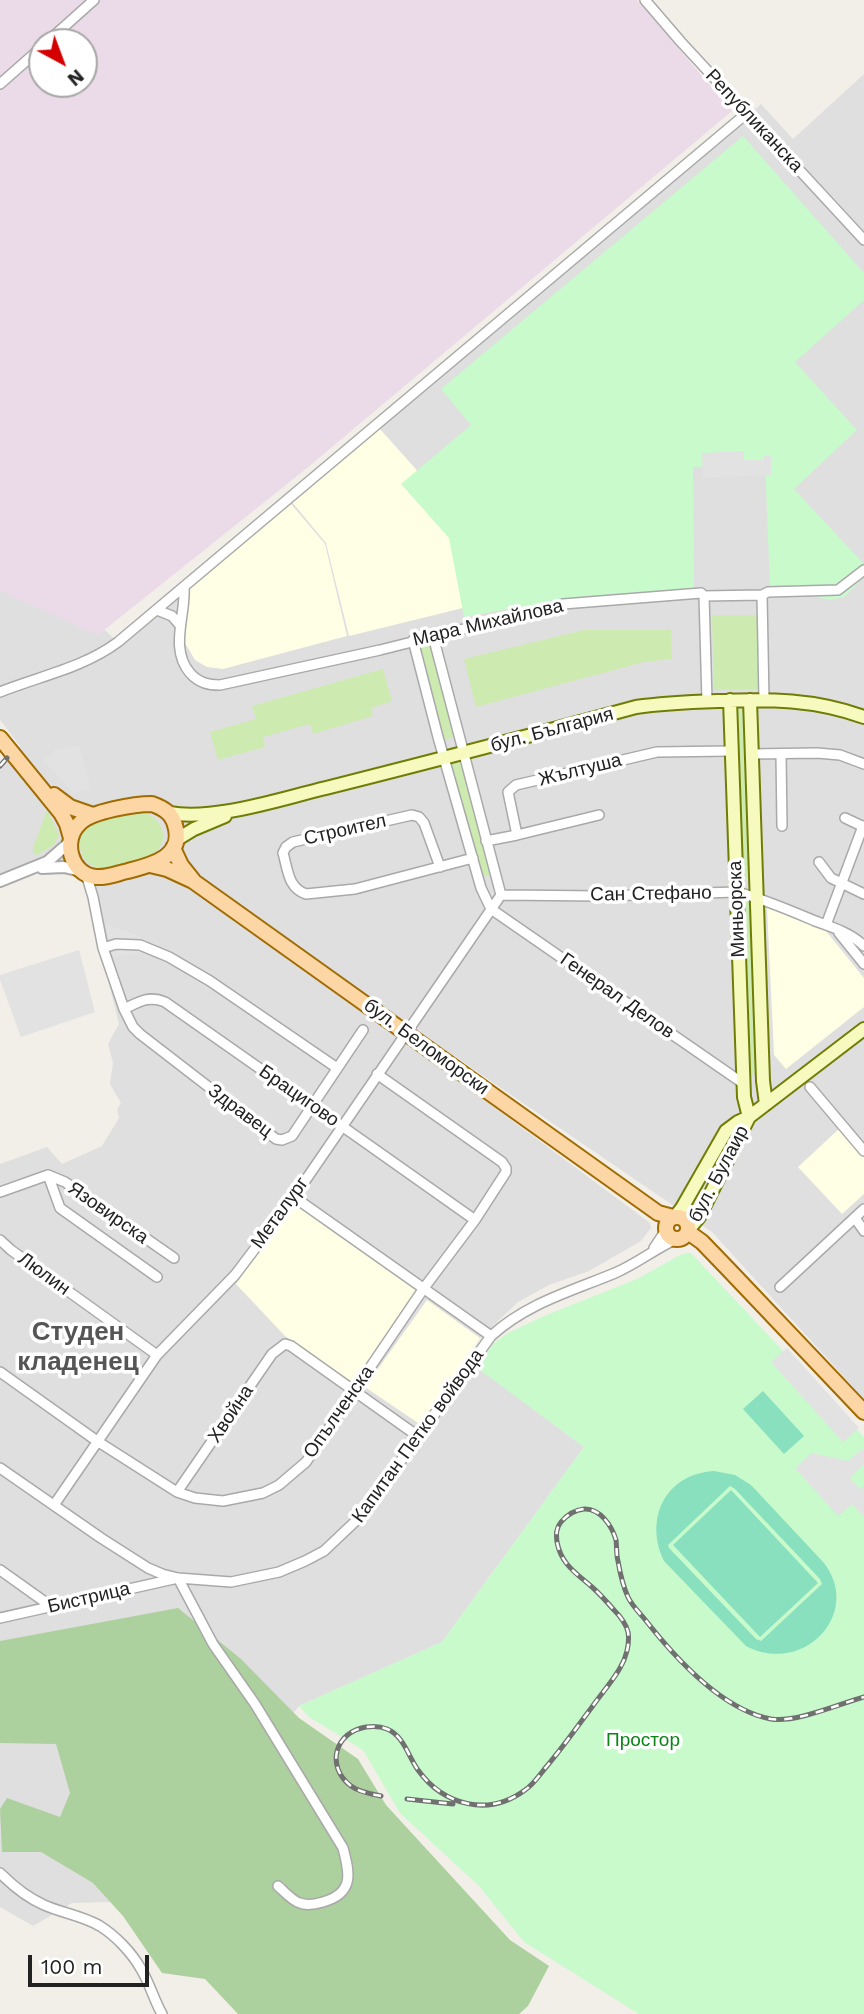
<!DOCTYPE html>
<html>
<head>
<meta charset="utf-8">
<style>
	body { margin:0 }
	#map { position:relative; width:864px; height:2014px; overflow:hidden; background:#f2efe9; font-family:"Work Sans",sans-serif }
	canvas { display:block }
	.north { position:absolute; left:28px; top:28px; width:70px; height:70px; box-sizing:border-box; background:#fff; border:2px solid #a7a7a7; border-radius:50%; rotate:139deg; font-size:19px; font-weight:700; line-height:28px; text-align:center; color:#222 }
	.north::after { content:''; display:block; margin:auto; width:24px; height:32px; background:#d40000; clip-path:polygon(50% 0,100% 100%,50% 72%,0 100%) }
	.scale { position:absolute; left:28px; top:1955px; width:121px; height:32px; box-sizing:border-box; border:4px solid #222; border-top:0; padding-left:9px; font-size:21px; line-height:24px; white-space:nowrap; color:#222; -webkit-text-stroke:5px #fff; paint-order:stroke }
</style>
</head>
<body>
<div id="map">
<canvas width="864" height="2014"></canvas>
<div class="north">N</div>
<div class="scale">100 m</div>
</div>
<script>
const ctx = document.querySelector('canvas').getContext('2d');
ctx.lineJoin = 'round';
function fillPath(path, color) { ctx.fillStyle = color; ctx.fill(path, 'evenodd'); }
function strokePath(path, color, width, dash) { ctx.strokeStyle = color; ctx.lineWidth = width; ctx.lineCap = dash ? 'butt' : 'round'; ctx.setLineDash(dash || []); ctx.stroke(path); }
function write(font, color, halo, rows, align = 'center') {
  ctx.font = font + ' "Work Sans",sans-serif'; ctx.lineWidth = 7; ctx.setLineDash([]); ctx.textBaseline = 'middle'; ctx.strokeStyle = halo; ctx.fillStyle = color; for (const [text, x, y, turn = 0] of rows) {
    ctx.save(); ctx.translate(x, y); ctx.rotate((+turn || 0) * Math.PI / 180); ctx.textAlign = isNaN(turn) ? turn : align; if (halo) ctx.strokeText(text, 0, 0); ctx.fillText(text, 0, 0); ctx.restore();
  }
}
fillPath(new Path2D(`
	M864 74V1399L712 1232 180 869 123 867 10 875 0 879V761L20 746 0 720V524L117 642 688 163 761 104 793 139Z
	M131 869 179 873 650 1223 651 1228 641 1241 589 1271 549 1285 518 1302 480 1338 466 1359 584 1447 442 1642 299 1706 225 1798 110 1902 72 1903 33 1926 0 1907V1164L47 1147 62 1164 102 1146 119 1118 117 1109 121 1103 110 1084 113 1063 108 1044 119 1024 110 988 89 874Z`), '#e0dfdf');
fillPath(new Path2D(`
	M0 0H637L732 111 307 468 98 635 0 591ZM42 42H84V84H42Z`), '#ebdbe8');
fillPath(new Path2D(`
	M380 429 448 505 467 607 349 636 326 543 292 502Z
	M291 504 325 544 347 636 223 669 207 667 195 660 185 643 184 627 190 587Z
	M767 907 822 926 864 978V1007L786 1069 774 1055Z
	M840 1128 864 1154V1194L842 1214 798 1167Z
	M293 1201 423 1288 355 1384 285 1336 236 1284Z
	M427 1300 480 1338 421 1425 365 1387Z`), '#ffffe5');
fillPath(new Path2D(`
	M712 615H758V689L714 690Z
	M584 630H671L672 659 644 662 476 707 464 659Z
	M430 639 456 736 445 740 418 642Z
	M383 669 392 701 371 708 373 716 313 734 310 724 263 737 265 747 218 760 210 732 256 719 252 706Z
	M744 709 750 878H742L735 710Z
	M461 757 493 874 482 877 450 760Z
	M47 810 59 835 54 845 37 855 33 853V848Z
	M143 812C161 817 172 840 154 853 146 859 113 867 102 868 82 868 73 842 86 828 95 820 131 813 143 812Z
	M742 900H754L759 1074H747Z`), '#cdebb0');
fillPath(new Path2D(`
	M178 1608 241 1659 299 1718 358 1759 386 1805 510 1940 549 1966 528 2006 519 2014H238L205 1979 162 1973 123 1916 93 1883 41 1852H2L0 1809 7 1798 60 1817 70 1793 56 1744 0 1743V1641Z`), '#add19e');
fillPath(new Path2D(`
	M743 136 864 273V300L795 362 857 430 794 489 864 564V577L844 597 830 600 770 587 765 463 693 467 694 589 514 608 464 617 449 538 401 484 471 425 441 389Z
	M691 1253 864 1437V2014H639L524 1942 479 1886 400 1813 363 1750 309 1717 299 1706 442 1642 584 1447 476 1367 494 1343 508 1333 544 1316 637 1279 682 1254Z`), '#c8facc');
fillPath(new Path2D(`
	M763 1391 804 1436 784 1454 743 1409Z
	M714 1471 735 1475 751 1485 824 1563C863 1614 803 1676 746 1646L664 1561C644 1519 665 1474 714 1471ZM730 1486 735 1489 820 1579 822 1584 761 1641 756 1639 669 1548 668 1545Z
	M731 1490 818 1583 760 1637 673 1545Z`), '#88e0be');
fillPath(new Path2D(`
	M744 451V460H763L764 456H771V475L703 478 702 453Z
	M79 745 91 789 74 794 43 760 54 750Z
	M106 924 140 936 143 952 113 957Z
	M79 950 95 1012 21 1037 0 980V975Z
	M787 1348 859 1428 843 1442 771 1362Z
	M862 1449 864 1451V1464L850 1478 860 1489 864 1486V1517L852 1504 838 1516 795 1468 812 1453 848 1461Z`), '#e2e2e2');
const minor = new Path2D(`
	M645 0 681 42 864 240
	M47 42 94 0
	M0 84 42 47
	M184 587C186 616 169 648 190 673 199 683 208 685 220 685L380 650 563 604 701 593 704 596 762 595 768 592 838 590 864 570
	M762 595 764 700
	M704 596 707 701
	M157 610 172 616 179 624
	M433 636 501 895
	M413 640 438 737 481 888 491 909 744 1084
	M0 692C40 676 83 668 118 642L747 113
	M751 754 817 753 840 755 864 764
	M781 754 782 826
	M845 818 864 827
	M517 835 599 815
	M486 841 517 835 508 792 516 785 657 752 730 751
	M819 862 831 878 864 894
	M440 867 424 823 419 817 412 815 293 842 286 847 283 853C288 870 288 888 306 894L355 889 473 858
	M86 874 93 897 103 948 124 1009
	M501 895 601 896 737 892C764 899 789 910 815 921 832 927 851 933 864 946
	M826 925 863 826
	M839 933 864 964
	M103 948 116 944 140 945 169 957 210 981 337 1068
	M363 1030 292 1136 282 1140 276 1139 140 1034 133 1027 124 1009C139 1002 149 995 165 1002 268 1074 372 1147 475 1220
	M810 1087 864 1151
	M48 1175 60 1208 157 1277
	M0 1192 48 1175 65 1182 174 1258
	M294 1197 491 1336
	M855 1218 864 1231
	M0 1240 11 1250 157 1355
	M654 1248 666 1230
	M780 1287 864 1209
	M0 1372 97 1441 177 1492 195 1498 223 1501 263 1493 279 1485 306 1462 424 1288 475 1220 506 1172V1168L502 1162 377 1074
	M0 1468 101 1538 148 1568 162 1574 178 1578 231 1582 279 1572 305 1561 324 1551 361 1516 491 1336C527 1303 572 1291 615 1273 636 1264 655 1249 676 1239
	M177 1492 272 1354 285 1344 291 1346 419 1437
	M54 1505 157 1355 235 1275 294 1197 501 895
	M0 1570 52 1607
	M0 1618 178 1578 213 1644 255 1704 343 1848C350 1874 354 1893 323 1902 316 1904 307 1906 300 1903 292 1901 285 1892 278 1886
	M0 1873C12 1885 28 1898 44 1905 62 1913 83 1916 100 1926 116 1936 132 1953 141 1969 150 1984 154 2000 162 2014`);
const tertiary = new Path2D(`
	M42 868 64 867 81 871
	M0 881 47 862 70 842`);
const secondary = new Path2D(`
	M730 700 744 1097 749 1117
	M750 700 763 1081 766 1104
	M169 813C216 821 279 799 326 788 429 762 533 735 636 707 663 703 690 702 718 701 770 699 814 699 864 717
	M176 840 194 829 225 816
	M675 1217 682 1208 726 1131 738 1122 749 1117 864 1029
	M688 1230 699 1217 749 1117`);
const primary = new Path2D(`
	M0 738 61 813 67 824 71 838
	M54 795 70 807 93 815
	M152 804C163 808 172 813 175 825 185 857 151 865 128 871 118 873 107 878 96 877 71 875 61 840 80 823 92 811 135 804 152 804Z
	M173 848 181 865 193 880
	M150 865 167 869 193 881 658 1213 673 1217
	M666 1228a11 11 0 1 1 22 0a11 11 0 1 1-22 0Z
	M688 1232 702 1242 729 1270 864 1412`);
strokePath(minor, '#a9a9a9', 12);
strokePath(tertiary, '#a9a9a9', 14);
strokePath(secondary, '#707d05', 16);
strokePath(primary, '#a06b00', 18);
strokePath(minor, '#fff', 9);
strokePath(tertiary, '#fff', 10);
strokePath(secondary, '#f7fabf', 12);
strokePath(primary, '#fcd6a4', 14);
const rail = new Path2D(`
	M0 766 7 758
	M381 1796C371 1794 359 1792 351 1786 325 1766 335 1732 366 1727 374 1726 380 1726 387 1729 404 1736 408 1756 418 1770 444 1806 489 1817 525 1790 534 1784 540 1774 547 1766 563 1747 577 1727 592 1707 601 1694 612 1682 620 1668 626 1658 630 1644 628 1632 626 1624 620 1616 614 1610 607 1602 600 1594 592 1587 576 1573 561 1564 557 1542 556 1534 556 1528 561 1522 567 1515 574 1510 584 1509 600 1508 612 1526 616 1540 617 1547 616 1554 618 1561 620 1573 623 1586 628 1597 632 1606 641 1614 647 1622 677 1660 723 1710 771 1719 796 1723 839 1704 864 1697
	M407 1799 453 1804`);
strokePath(rail, '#707070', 5);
strokePath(rail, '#fff', 2.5, [8]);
write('19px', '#222', '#fff', [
	["Републиканска",754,121,47],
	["Мара Михайлова",488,623,-13],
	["бул. България",552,730,-15],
	["Жълтуша",580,770,-14],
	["Строител",345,830,-13],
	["Сан Стефано",651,894,-1],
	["Миньорска",737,909,-92],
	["Генерал Делов",617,996,35],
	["бул. Беломорски",426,1047,36],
	["Брацигово",299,1096,35],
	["Здравец",240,1111,37],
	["бул. Булаир",719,1174,-62],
	["Язовирска",108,1213,35],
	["Металург",280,1213,-54],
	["Люлин",44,1274,36],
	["Опълченска",339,1412,-55],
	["Хвойна",231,1414,-56],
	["Капитан Петко войвода",418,1436,-54],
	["Бистрица",89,1598,-13]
]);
write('19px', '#0c8416', '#fff', [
	["Простор",643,1740]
]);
write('bold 26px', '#555', '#fff', [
	["Студен",78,1332],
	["кладенец",78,1362]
]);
</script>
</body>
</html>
